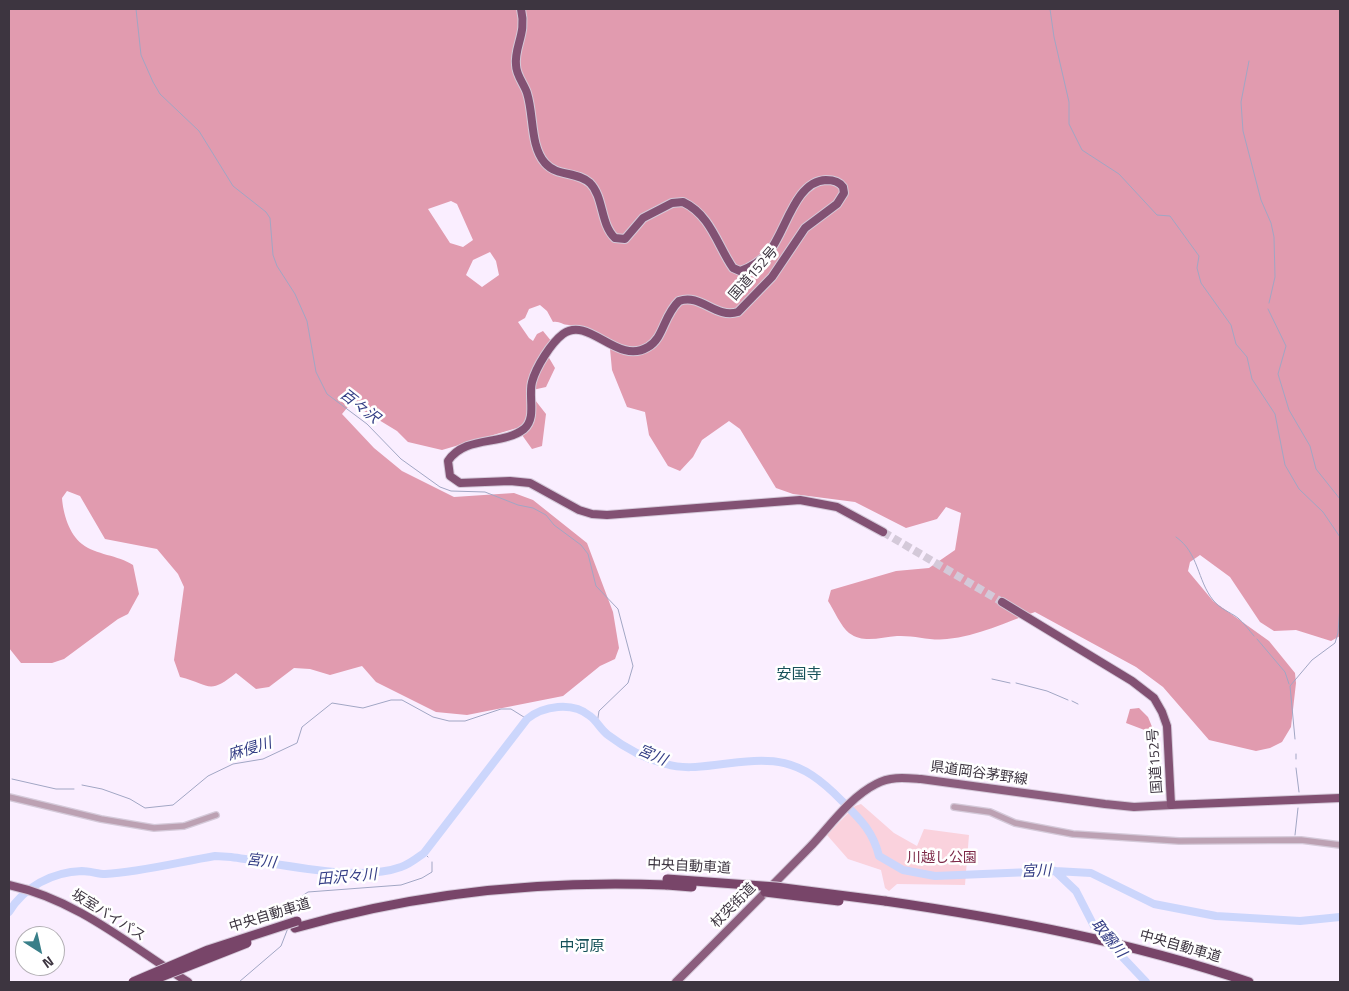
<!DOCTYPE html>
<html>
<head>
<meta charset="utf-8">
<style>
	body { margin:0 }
	#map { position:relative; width:1349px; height:991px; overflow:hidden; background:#faeeff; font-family:"Titillium Web",sans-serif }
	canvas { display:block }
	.frame { position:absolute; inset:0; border:10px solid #3d3540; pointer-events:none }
	.north { position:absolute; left:15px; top:926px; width:50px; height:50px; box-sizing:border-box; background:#fff; border:1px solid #b1aeb3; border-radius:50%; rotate:145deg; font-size:14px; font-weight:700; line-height:20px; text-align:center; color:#3d3540 }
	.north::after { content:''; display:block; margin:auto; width:18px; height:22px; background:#397f89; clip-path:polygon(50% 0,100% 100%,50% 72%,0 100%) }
</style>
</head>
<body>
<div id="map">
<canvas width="1349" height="991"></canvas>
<div class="frame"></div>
<div class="north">N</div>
</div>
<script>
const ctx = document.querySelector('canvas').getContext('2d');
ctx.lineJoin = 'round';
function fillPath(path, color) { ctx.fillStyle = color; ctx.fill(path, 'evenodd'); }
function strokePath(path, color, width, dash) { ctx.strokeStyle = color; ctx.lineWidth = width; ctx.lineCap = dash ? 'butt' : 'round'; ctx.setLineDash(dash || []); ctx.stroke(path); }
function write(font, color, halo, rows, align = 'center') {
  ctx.font = font + ' "Titillium Web","Noto Sans JP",sans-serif'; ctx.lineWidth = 5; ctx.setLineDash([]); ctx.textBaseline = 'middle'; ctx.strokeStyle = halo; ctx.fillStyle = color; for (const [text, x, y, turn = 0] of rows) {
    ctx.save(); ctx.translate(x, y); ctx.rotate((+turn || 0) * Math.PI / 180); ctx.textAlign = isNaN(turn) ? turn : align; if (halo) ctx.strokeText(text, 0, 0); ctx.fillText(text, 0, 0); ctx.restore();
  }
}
fillPath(new Path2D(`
	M861 804 894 833 917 846 924 829 969 835 965 885 897 884 889 891 885 888 881 870 848 859 827 835 855 806Z`), '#fad2dd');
fillPath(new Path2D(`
	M9 9H1340V636L1331 641 1296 630 1274 631 1260 622 1230 577 1200 555 1190 562 1188 571 1213 601 1269 641 1295 673 1296 683 1291 727 1282 742 1270 748 1256 751 1209 740 1163 687 1136 667 1035 612C1006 622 978 636 947 639 930 641 914 635 897 636 881 637 864 644 849 633 841 627 834 610 828 601L831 590 896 571 929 568 955 550 961 513 946 507 937 519 906 528 855 502 793 494 776 488 740 429 729 421 702 440 693 457 680 471 668 466 649 435 645 412 627 407 612 370 609 338C595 334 584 326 569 325 562 325 560 321 553 322L547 311 540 305 529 309 525 318 518 322 529 338 533 341 537 334 543 331 552 342 545 351 555 368 546 387 528 391 546 414 542 446 532 449 517 428 442 450 408 442 397 431 351 403 342 414 374 448 402 471 454 497 514 493 533 500 587 543 613 612 619 648 615 659 600 666 563 696 467 715 436 712 376 682 362 666 330 675 310 669 294 668 269 687 256 689 236 673C208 696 210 684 180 677L174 660 184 587 178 574 157 549 105 539 80 496 67 491 62 498C63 513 69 534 82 544 96 555 118 555 133 565L139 594 128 614 118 619 64 659 52 663H21L9 648ZM451 201 457 204 473 240 463 247 450 243 428 209ZM490 252 496 261 499 275 482 287 466 275 473 260 468 255 473 260Z
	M1139 708 1148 717 1155 734 1126 723 1130 709Z`), '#e19baf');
strokePath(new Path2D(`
	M136 9 141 55 153 82 160 94 199 131 233 186 266 212 270 218 273 255 277 266 295 294 307 321 316 372 327 394 367 424 401 459 440 487 451 491 485 492 518 505 533 508 546 515 554 525 581 545 588 554 596 586 618 609 633 666 628 683 599 711 597 724
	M1050 9 1054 37 1069 102V124L1082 150 1119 174 1157 215 1170 216 1199 256 1197 268 1201 283 1231 325 1236 344 1247 357 1252 379 1275 414 1285 465 1299 489 1323 512 1340 537
	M1249 61 1241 102 1243 131 1261 200 1271 223 1274 237 1275 277 1269 303
	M1268 309 1286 346 1278 374 1289 410 1310 446 1316 469 1340 499
	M1176 537C1199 553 1197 580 1213 600 1220 609 1230 612 1238 618 1244 623 1249 630 1254 636
	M1257 639 1285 672 1289 684
	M992 679 1010 683
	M1016 683 1047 691 1068 700
	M1072 701 1078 704
	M1295 739 1290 686 1312 660 1335 643 1338 633 1340 606
	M1296 754V759
	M1296 768 1299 792
	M12 779 56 789H74
	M82 785 102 789 130 799 145 808 173 805 208 776 233 764 263 759 297 743 302 727 332 703 363 708 391 700H402L433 717 449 721H465L501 709H511L527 719
	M1295 835 1298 808
	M424 853 428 857
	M292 918 302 896 308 892 401 885 422 878 432 872V862
	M239 982 281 946 288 928`), '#a1a6c4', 1);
strokePath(new Path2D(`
	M1055 871 1076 891 1095 928 1146 982
	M9 912C24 887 52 872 82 871 90 871 98 874 105 874 141 872 179 862 215 856L231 857C278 863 357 883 401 867 410 864 417 858 424 853L527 719C543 706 572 701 590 716 597 721 601 730 608 735 625 748 646 759 666 764 682 769 699 767 715 765 775 757 798 756 842 801 860 819 873 831 879 856L903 870 935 876 1055 871 1091 873 1154 904 1216 916 1300 921 1340 917`), '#ccd6fc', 8);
strokePath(new Path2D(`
	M883 532 1002 602`), '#d4c9d9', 8, [8, 4]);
const tertiary = new Path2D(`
	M9 797 101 819 154 828 184 826 216 815
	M954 807 990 812 1015 823 1073 834 1179 841 1301 840 1340 845`);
const primary = new Path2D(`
	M676 982C721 937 766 892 810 847 830 826 850 797 876 784 890 776 906 778 921 779L1105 804 1134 807 1171 805`);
const trunk = new Path2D(`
	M521 9C527 34 514 46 516 65 516 75 524 84 527 93 534 115 530 146 545 163 557 177 577 171 590 183 604 197 600 224 615 238L625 239 643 218 672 203 683 202C711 215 718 247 733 268L740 271C750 268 762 260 769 252 786 231 795 181 826 180 833 180 839 181 843 187L844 193 837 204 805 228 772 277 738 312C715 319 701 293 679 301 663 316 664 338 648 347 617 366 589 315 563 334 551 343 536 367 532 382 528 397 537 418 524 429 502 446 465 435 448 461L450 476 460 483 510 481 530 483 579 510 592 514 607 515 800 500 837 507 883 532
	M1002 602 1132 681 1154 698 1162 712 1167 726 1171 805 1340 798
	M9 885C78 900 129 945 188 982`);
const motorway = new Path2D(`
	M885 901C1008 919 1131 942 1249 982
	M295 928C416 893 541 880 667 885`);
strokePath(tertiary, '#d4c9d9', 8);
strokePath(primary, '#d4c9d9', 10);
strokePath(trunk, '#d4c9d9', 10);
strokePath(motorway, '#d4c9d9', 11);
strokePath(tertiary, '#bca1b3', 5.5);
strokePath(primary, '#8b5d7d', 8);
strokePath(trunk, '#825173', 8);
strokePath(motorway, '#784569', 9);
const motorwayBridge = new Path2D(`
	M667 879 776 887 885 901
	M667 885 692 887
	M765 892 839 901
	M133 982 208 950 297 921
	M148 982 247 943`);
strokePath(motorwayBridge, '#d4c9d9', 11, []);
strokePath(motorwayBridge, '#784569', 9);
write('14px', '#3d3540', '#fff', [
	["国道152号",754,274,-49],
	["国道152号",1156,761,-94],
	["県道岡谷茅野線",979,774,8],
	["中央自動車道",689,867,3],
	["杖突街道",734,906,-45],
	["坂室バイパス",108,916,32],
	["中央自動車道",270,916,-17],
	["中央自動車道",1180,947,16]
]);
write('14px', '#7d2b49', '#fff', [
	["川越し公園",942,859]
]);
write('italic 15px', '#343e85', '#fff', [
	["百々沢",359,407,38],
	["麻侵川",250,750,-17],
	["宮川",652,756,23],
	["宮川",261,862,7],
	["宮川",1036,872,-2],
	["田沢々川",347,878,-5],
	["取飜川",1108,939,50]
]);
write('15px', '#165159', '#fff', [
	["安国寺",799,675],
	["中河原",582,947]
]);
</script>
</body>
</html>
